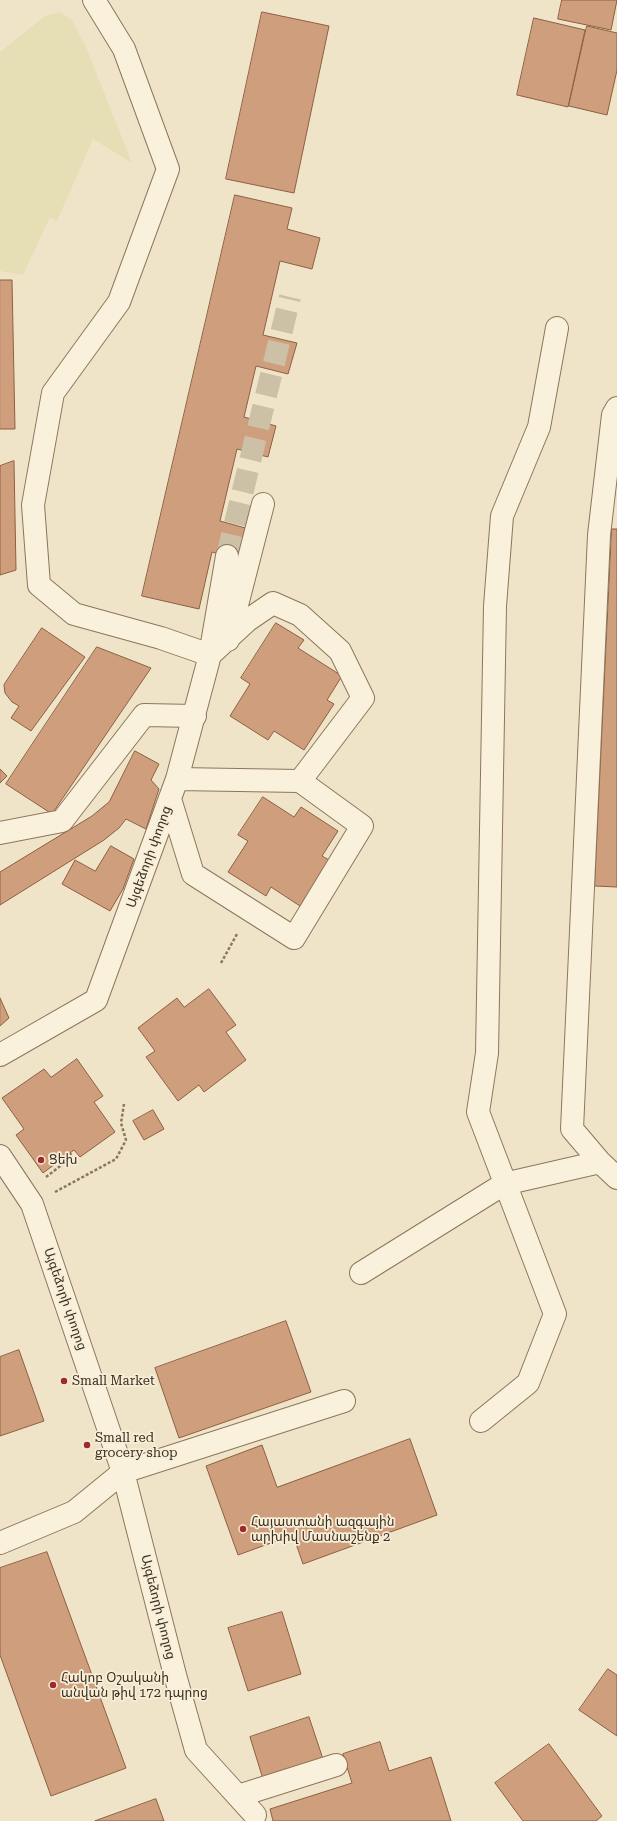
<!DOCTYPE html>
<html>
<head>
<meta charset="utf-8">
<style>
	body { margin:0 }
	canvas { display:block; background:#f0e4c8 }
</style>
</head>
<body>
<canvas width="617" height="1821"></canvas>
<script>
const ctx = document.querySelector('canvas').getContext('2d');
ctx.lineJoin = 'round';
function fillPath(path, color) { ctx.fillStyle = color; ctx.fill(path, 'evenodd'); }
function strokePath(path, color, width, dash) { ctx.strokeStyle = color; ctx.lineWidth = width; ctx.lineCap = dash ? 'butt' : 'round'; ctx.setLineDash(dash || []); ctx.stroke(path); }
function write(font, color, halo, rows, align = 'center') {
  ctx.font = font + ' "Roboto Serif","Noto Sans Armenian",serif'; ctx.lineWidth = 3.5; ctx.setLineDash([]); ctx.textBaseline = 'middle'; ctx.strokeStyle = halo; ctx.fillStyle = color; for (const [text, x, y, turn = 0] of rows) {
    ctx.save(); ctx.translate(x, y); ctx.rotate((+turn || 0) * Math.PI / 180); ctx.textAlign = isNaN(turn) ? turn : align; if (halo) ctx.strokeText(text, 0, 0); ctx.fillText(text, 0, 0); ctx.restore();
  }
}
fillPath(new Path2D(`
	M60 12 72 20 86 47 132 163 93 139 57 221 50 217 23 275 0 271V52L45 16Z`), '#e6deb5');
const building = new Path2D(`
	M562 0H617L611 30 558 19Z
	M262 12 329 26 294 193 226 179Z
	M534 18 585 30 568 107 517 95Z
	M587 26 617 33V70L607 115 569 106Z
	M235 195 292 208 287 229 320 238 312 269 280 261 263 335 297 343 288 374 256 366 244 417 276 426 268 457 237 449 220 521 249 529 241 560 212 552 199 609 142 596Z
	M0 280H12L15 429H0Z
	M14 461 16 570 0 575V466Z
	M612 529H617V887L595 886Z
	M276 623 304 640 298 648 342 676 327 700 334 704 304 750 274 731 268 740 230 716 250 684 241 678Z
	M42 628 85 657 31 731 11 718 19 706 12 702 5 693 4 685Z
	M97 647 151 668 52 814 6 784Z
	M135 751 159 764 151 780 159 789 146 829 126 819 119 828 104 840 0 905V872L92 816 109 802Z
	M0 769 7 776 0 783Z
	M263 797 294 817 301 807 338 831 322 856 329 860 300 906 271 887 266 896 228 872 248 841 238 835Z
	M111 846 134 859 123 889 110 911 62 884 75 860 95 871Z
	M209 989 236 1025 226 1032 246 1060 204 1092 199 1085 178 1101 146 1057 155 1051 138 1028 177 998 184 1007Z
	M0 998 9 1018 0 1026Z
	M77 1059 103 1096 94 1102 115 1132 80 1157 74 1150 43 1173 16 1135 24 1129 2 1098 44 1069 51 1077Z
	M153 1110 164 1129 144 1140 133 1121Z
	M286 1321 311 1392 179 1438 155 1368Z
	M19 1350 44 1421 0 1436V1357Z
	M410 1439 437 1515 303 1564 293 1535 238 1555 206 1466 262 1445 277 1487Z
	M47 1552 126 1768 51 1796 0 1655V1568Z
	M282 1612 301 1674 248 1691 228 1628Z
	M608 1669 617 1675V1736L579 1710Z
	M309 1717 323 1759 263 1779 250 1737Z
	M380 1742 389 1771 431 1757 451 1821H273L270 1809 352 1783 343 1754Z
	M549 1744 602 1816 596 1821H523L495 1783Z
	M156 1799 164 1821H95Z`);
fillPath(building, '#cf9f7d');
strokePath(building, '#8d5f41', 1);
strokePath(new Path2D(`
	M227 556 290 297`), '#ccc0a6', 22, [22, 11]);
const minor = new Path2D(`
	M617 408 613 415 599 535 572 1129 600 1162 617 1178
	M228 640 263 504
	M210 655 227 556
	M177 779 300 781
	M170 799 193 874 294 938 362 826 300 781 363 698 340 651 300 615 273 603 248 620 210 655
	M0 833 62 821 144 715 195 716
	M0 1055 96 1000 177 779 210 655 161 638 74 614 39 585 33 505 53 393 119 302 168 169 124 49 94 0
	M0 1156 32 1204 123 1472 175 1675 196 1750 255 1815
	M361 1273 504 1184 600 1162
	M481 1421 528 1383 555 1314 478 1112 487 1053 495 606 502 516 539 427 557 328
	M0 1543 74 1512 123 1472 344 1401
	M238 1796 336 1765`);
strokePath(minor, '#8d765c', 24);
strokePath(new Path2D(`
	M221 963 237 934
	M46 1177 72 1157 70 1153
	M55 1192 116 1159 126 1140 121 1123 124 1104`), '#8d765c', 2.5, [3, 2]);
strokePath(minor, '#faf1dc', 22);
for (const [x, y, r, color] of [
	[41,1160,4,"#9e2a2b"],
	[64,1381,4,"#9e2a2b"],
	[87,1445,4,"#9e2a2b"],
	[243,1529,4,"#9e2a2b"],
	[53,1685,4,"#9e2a2b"]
]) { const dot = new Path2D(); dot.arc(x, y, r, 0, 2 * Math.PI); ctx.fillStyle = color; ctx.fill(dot); strokePath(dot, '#f7eed8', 1.5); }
write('13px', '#3d2e20', '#f7eed8', [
	["Այգեձորի փողոց",149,857,-70],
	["Այգեձորի փողոց",65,1299,71],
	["Այգեձորի փողոց",158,1607,76]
]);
write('13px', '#3d2e20', '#f7eed8', [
	["Ցեխ",49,1160],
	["Small Market",72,1381],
	["Small red",95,1438],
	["grocery shop",95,1453],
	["Հայաստանի ազգային",251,1522],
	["արխիվ Մասնաշենք 2",251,1537],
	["Հակոբ Օշականի",61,1678],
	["անվան թիվ 172 դպրոց",61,1693]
], 'left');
</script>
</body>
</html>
